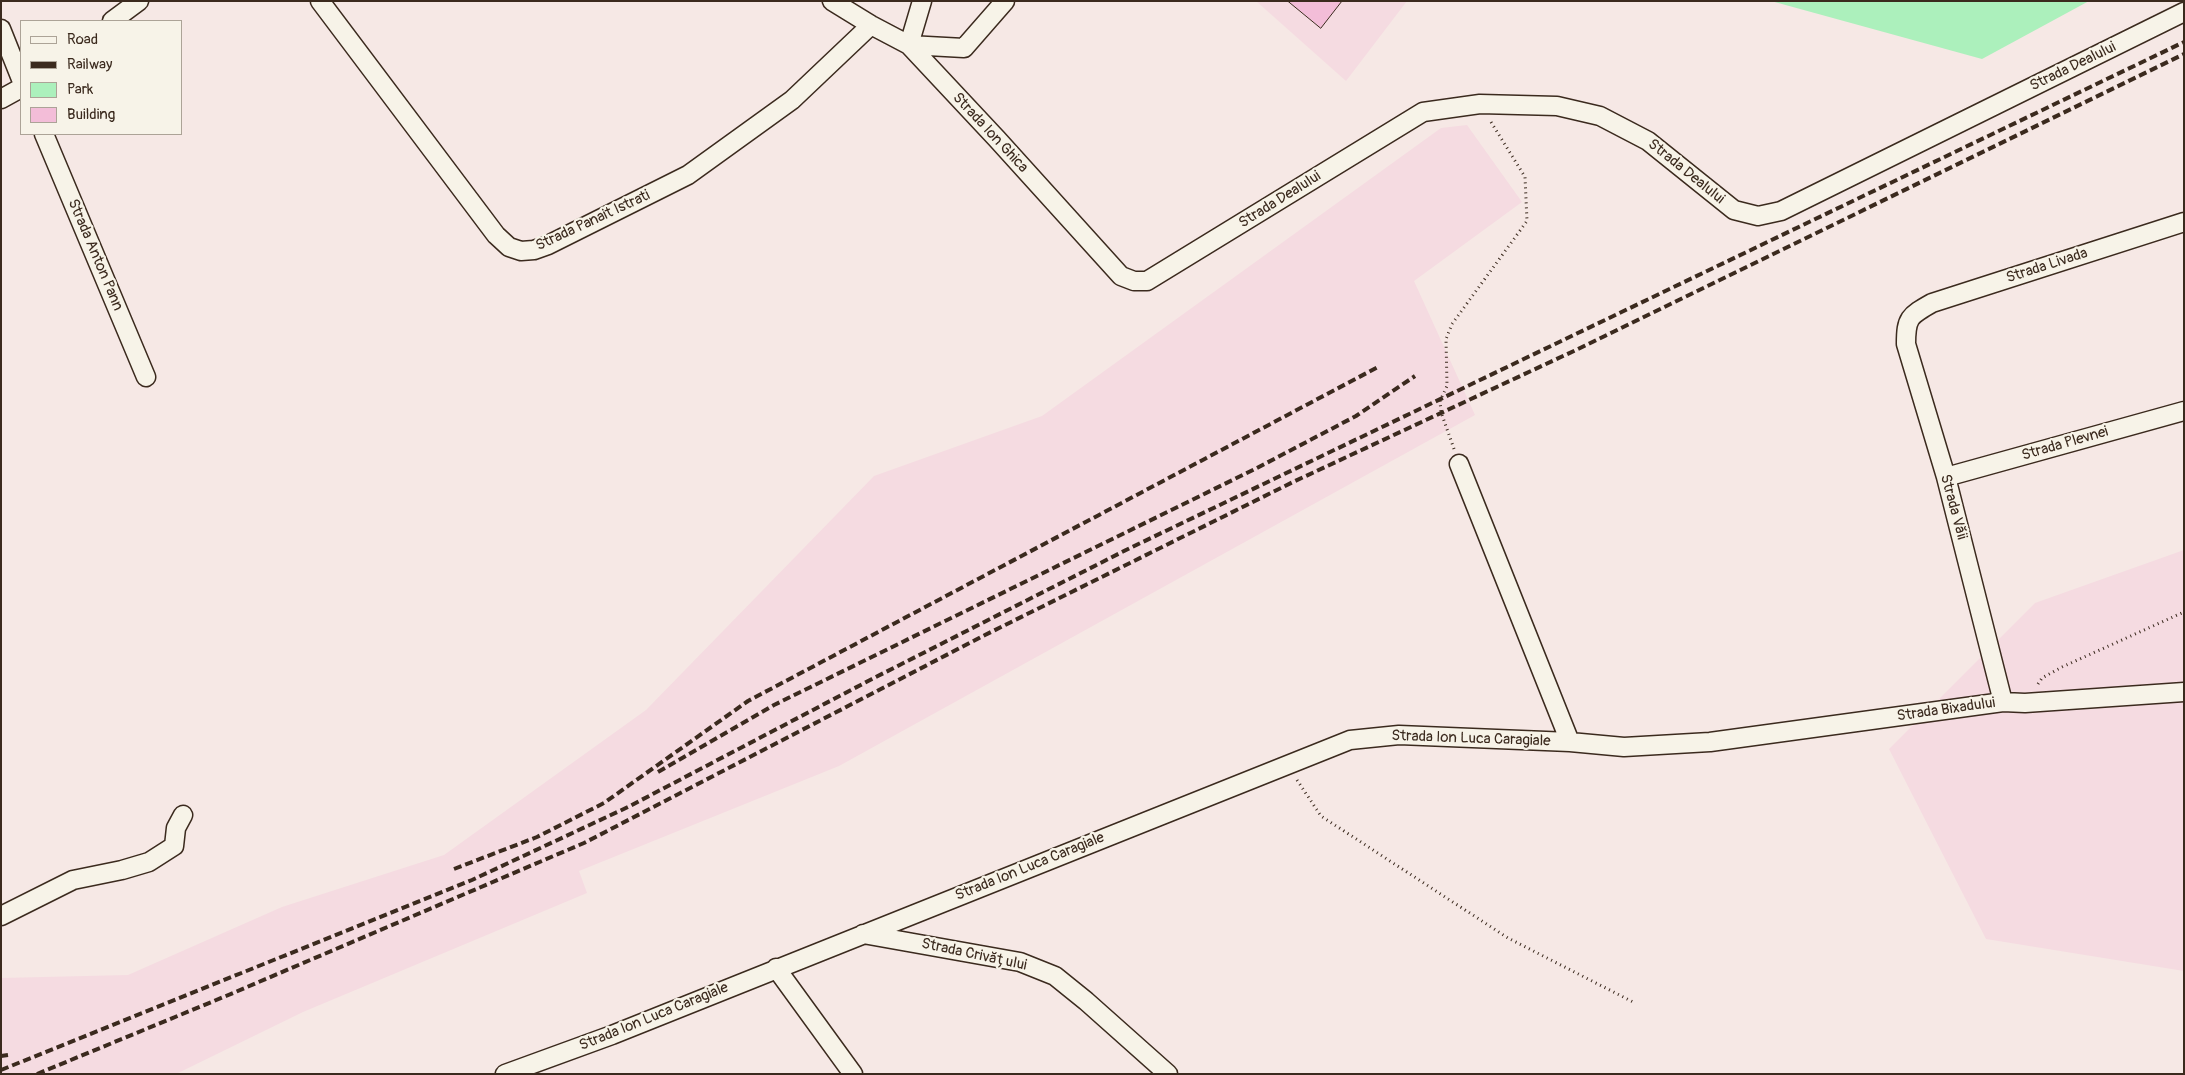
<!DOCTYPE html>
<html>
<head>
<meta charset="utf-8">
<style>
	body { margin:0 }
	#map { position:relative; width:2185px; height:1075px; overflow:hidden; background:#f6e8e5; font-family:Pangolin,sans-serif }
	canvas { display:block }
	.frame { position:absolute; inset:0; border:2px solid #3b2a1e; pointer-events:none }
	.legend { position:absolute; left:20px; top:20px; width:162px; height:115px; box-sizing:border-box; background:#f7f3e8; border:1px solid #aca397; margin:0; padding:6px 9px; list-style:none; font-size:15px; color:#3b2a1e }
	.legend li { display:flex; align-items:center; gap:10px; height:25px }
	.legend b { width:25px; border:1px solid #aca397 }
</style>
</head>
<body>
<div id="map">
<canvas width="2185" height="1075"></canvas>
<div class="frame"></div>
<ul class="legend">
<li><b style="height:6px;background:#f7f3e8"></b>Road</li>
<li><b style="height:6px;background:#3b2a1e"></b>Railway</li>
<li><b style="height:14px;background:#acf0bc"></b>Park</li>
<li><b style="height:14px;background:#f3bdd8"></b>Building</li>
</ul>
</div>
<script>
const ctx = document.querySelector('canvas').getContext('2d');
ctx.lineJoin = 'round';
function fillPath(path, color) { ctx.fillStyle = color; ctx.fill(path, 'evenodd'); }
function strokePath(path, color, width, dash) { ctx.strokeStyle = color; ctx.lineWidth = width; ctx.lineCap = dash ? 'butt' : 'round'; ctx.setLineDash(dash || []); ctx.stroke(path); }
function write(font, color, halo, rows, align = 'center') {
  ctx.font = font + ' Pangolin,sans-serif'; ctx.lineWidth = 4.5; ctx.setLineDash([]); ctx.textBaseline = 'middle'; ctx.strokeStyle = halo; ctx.fillStyle = color; for (const [text, x, y, turn = 0] of rows) {
    ctx.save(); ctx.translate(x, y); ctx.rotate((+turn || 0) * Math.PI / 180); ctx.textAlign = isNaN(turn) ? turn : align; if (halo) ctx.strokeText(text, 0, 0); ctx.fillText(text, 0, 0); ctx.restore();
  }
}
fillPath(new Path2D(`
	M1256 1H1407L1346 81Z
	M1467 125 1522 202 1414 281 1475 415 839 766 579 871 587 893 303 1012 176 1074H1V978L128 975 282 907 444 855 646 710 874 476 1042 416 1441 128Z
	M2184 550V971L1986 939 1889 749 2035 603Z`), '#f5dbe1');
fillPath(new Path2D(`
	M1771 1H2089L1982 59Z`), '#acf0bc');
const building = new Path2D(`
	M1288 1H1342L1321 28Z`);
fillPath(building, '#f3bdd8');
strokePath(building, '#3b2a1e', 1);
const minor = new Path2D(`
	M320 1 496 235 509 247 521 251 534 250 548 245 688 175 792 100 871 25
	M832 1 871 25 909 45 997 139 1121 276 1134 281H1147L1423 112 1480 104 1557 106 1600 116 1648 141 1734 210 1758 216 1781 211 2184 12
	M112 21 139 1
	M1 29 21 79
	M909 45 964 48 1005 1
	M909 45 922 1
	M1 99 21 88
	M44 134 146 377
	M1459 464 1570 742
	M1946 477 2184 411
	M2003 702 1946 477 1906 344C1906 318 1909 316 1932 303L2184 222
	M1 916 73 880 122 870 149 862 174 846 176 828 183 815
	M863 934 1020 962 1055 976 1086 1001 1168 1074
	M776 968 853 1074
	M505 1074 612 1035 1350 740 1399 735 1570 742 1624 747 1710 742 2003 702 2025 703 2184 692`);
strokePath(minor, '#3b2a1e', 21);
strokePath(new Path2D(`
	M1454 449 1441 412 1440 401 1447 386 1446 339 1452 324 1527 221 1525 177 1491 122
	M2038 684 2042 678 2062 667 2184 612
	M1297 780 1321 816 1508 938 1635 1003`), '#3b2a1e', 3, [1, 4]);
strokePath(minor, '#f7f3e8', 18);
strokePath(new Path2D(`
	M658 772 774 705 1255 469 1356 416 1415 376
	M454 869 537 837 604 803 748 701 1378 367
	M1 1056 8 1055
	M1 1070 472 880 628 807 872 679 1126 550 2184 42
	M37 1074 226 996 584 843 985 635 1293 482 1576 350 2184 54`), '#3b2a1e', 4, [8, 4]);
write('15px', '#3b2a1e', '#f7f3e8', [
	["Strada Dealului",2073,67,-26],
	["Strada Ion Ghica",990,133,47],
	["Strada Dealului",1686,172,39],
	["Strada Dealului",1280,200,-32],
	["Strada Panait Istrati",593,221,-25],
	["Strada Anton Pann",95,255,67],
	["Strada Livada",2047,266,-18],
	["Strada Plevnei",2065,444,-16],
	["Strada Văii",1953,507,75],
	["Strada Bixadului",1946,710,-8],
	["Strada Ion Luca Caragiale",1471,739,2],
	["Strada Ion Luca Caragiale",1030,867,-22],
	["Strada Crivățului",974,955,12],
	["Strada Ion Luca Caragiale",654,1017,-22]
]);
</script>
</body>
</html>
